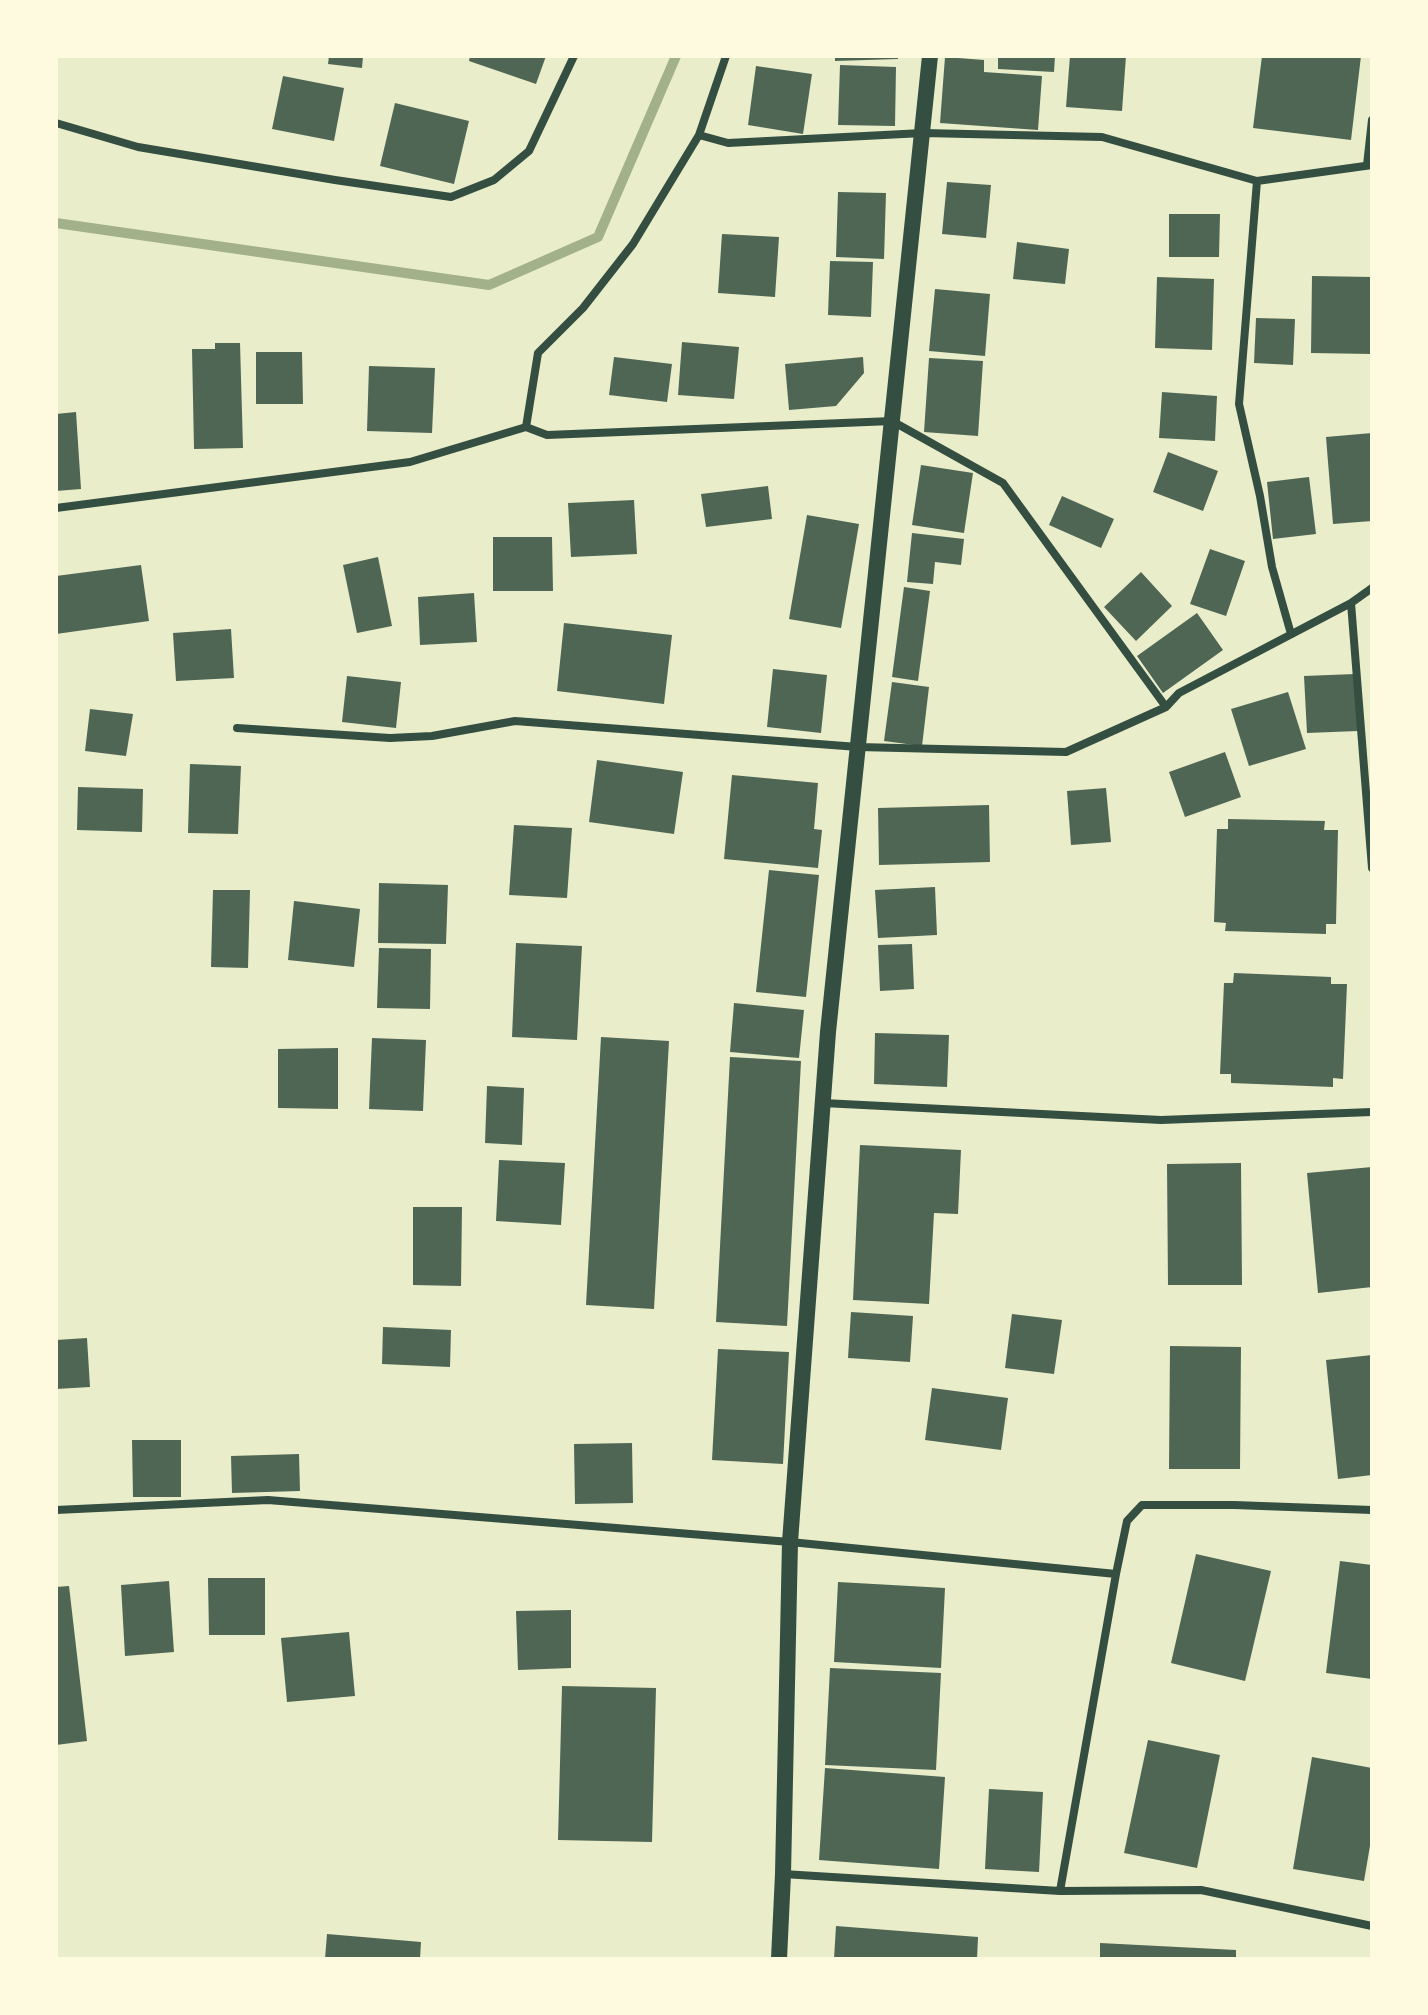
<!DOCTYPE html>
<html>
<head>
<meta charset="utf-8">
<style>
	body { margin:0 }
	#map { position:relative; width:1428px; height:2015px; overflow:hidden; background:#e9edc9; font-family:Bitter,serif }
	canvas { display:block }
	.frame { position:absolute; inset:0; border:58px solid #fefae0; pointer-events:none }
</style>
</head>
<body>
<div id="map">
<canvas width="1428" height="2015"></canvas>
<div class="frame"></div>
</div>
<script>
const ctx = document.querySelector('canvas').getContext('2d');
ctx.lineJoin = 'round';
function strokePath(path, color, width, dash) { ctx.strokeStyle = color; ctx.lineWidth = width; ctx.lineCap = dash ? 'butt' : 'round'; ctx.setLineDash(dash || []); ctx.stroke(path); }
function fillPath(path, color) { ctx.fillStyle = color; ctx.fill(path, 'evenodd'); }
strokePath(new Path2D(`
	M56 223 489 285 598 237 676 56`), '#a3b18a', 10);
fillPath(new Path2D(`
	M329 56H363L362 68 328 64Z
	M470 56H546L536 84 469 61Z
	M835 56H898V59L835 61Z
	M998 56H1055L1054 72 998 69Z
	M1070 56H1126L1122 111 1066 107Z
	M1262 56H1361L1351 140 1253 128Z
	M945 57 984 60V72L1042 76 1038 130 940 123Z
	M840 65 896 67 895 126 838 125Z
	M756 66 812 74 803 134 748 125Z
	M283 76 344 88 334 141 272 129Z
	M395 103 469 121 454 184 380 166Z
	M947 182 991 185 986 238 942 234Z
	M838 192 886 193 884 259 836 257Z
	M1169 214H1220L1219 257H1169Z
	M722 234 779 237 775 297 718 293Z
	M1017 242 1069 249 1065 284 1013 279Z
	M830 261 873 262 871 317 828 315Z
	M1312 276 1372 277V354L1311 353Z
	M1157 277 1214 279 1212 350 1155 348Z
	M935 289 990 294 985 356 929 351Z
	M1256 318 1295 319 1293 365 1254 363Z
	M682 342 739 347 734 399 678 395Z
	M215 343H240L243 448 194 449 192 349H215Z
	M256 352H302L303 404H256Z
	M614 357 672 364 667 402 609 395Z
	M863 357 864 373 836 406 789 410 785 364Z
	M929 358 983 361 978 436 924 432Z
	M369 366 435 368 432 433 367 431Z
	M1162 392 1217 396 1215 441 1159 438Z
	M76 412 81 489 56 491V414Z
	M1372 433V521L1333 524 1326 437Z
	M1168 452 1218 471 1203 511 1153 492Z
	M921 465 973 473 964 533 912 525Z
	M1309 477 1316 534 1273 539 1267 482Z
	M768 486 772 519 706 527 701 494Z
	M1062 496 1114 519 1101 548 1049 525Z
	M634 500 637 554 571 557 568 503Z
	M807 515 859 524 841 628 789 619Z
	M912 533 964 539 961 565 935 562 933 584 907 582Z
	M493 537H552L553 591H493Z
	M1210 549 1245 561 1226 616 1190 604Z
	M378 557 392 626 357 633 343 565Z
	M141 565 149 621 56 634V576Z
	M1141 572 1172 606 1136 641 1104 607Z
	M904 587 930 591 918 681 892 677Z
	M474 593 477 642 420 645 418 597Z
	M1197 613 1223 650 1163 693 1137 656Z
	M564 623 672 635 664 704 557 691Z
	M231 629 234 678 176 681 173 633Z
	M773 669 827 675 821 733 767 727Z
	M1355 674 1358 731 1307 733 1304 676Z
	M347 676 401 682 396 728 342 722Z
	M892 682 929 687 922 746 884 741Z
	M1288 692 1306 749 1249 766 1231 709Z
	M90 709 133 714 126 756 85 751Z
	M1225 752 1241 797 1185 817 1169 772Z
	M597 760 683 772 674 834 589 822Z
	M190 764 241 766 238 834 188 833Z
	M732 775 818 783 814 829 822 830 818 868 724 859Z
	M78 787 143 789 142 832 77 830Z
	M1106 788 1111 842 1071 845 1067 791Z
	M989 805 990 862 879 865 878 808Z
	M1228 819 1325 821 1324 830H1338L1336 924H1326V934L1225 931 1226 923 1214 922 1217 829H1228Z
	M514 825 572 828 567 898 509 895Z
	M769 870 819 875 806 997 756 992Z
	M379 883 448 885 446 944 378 943Z
	M935 887 937 935 878 938 875 890Z
	M213 890H250L248 968 211 967Z
	M294 901 360 909 354 967 288 960Z
	M516 943 582 946 577 1040 512 1037Z
	M912 944 914 989 880 991 878 945Z
	M379 948 431 949 430 1009 377 1008Z
	M1234 973 1331 977V984H1347L1343 1079 1333 1078V1087L1231 1083V1074H1220L1224 983H1233Z
	M734 1003 804 1010 799 1058 730 1052Z
	M875 1033 949 1035 947 1087 874 1084Z
	M601 1037 669 1041 654 1309 586 1305Z
	M372 1038 426 1040 423 1111 369 1109Z
	M338 1048V1109L278 1108V1049Z
	M730 1057 801 1061 787 1326 716 1322Z
	M487 1086 524 1088 522 1145 485 1143Z
	M860 1145 961 1150 958 1214 934 1213 929 1304 853 1300Z
	M499 1160 565 1163 561 1225 496 1221Z
	M1241 1163 1242 1285H1168L1167 1164Z
	M1372 1167V1287L1318 1293 1307 1173Z
	M413 1207H462L461 1286 413 1285Z
	M851 1312 913 1316 910 1362 848 1358Z
	M1012 1314 1062 1320 1054 1374 1005 1368Z
	M383 1327 451 1330 450 1367 382 1364Z
	M87 1338 90 1387 56 1389V1340Z
	M1170 1346 1241 1347 1240 1469H1169Z
	M718 1349 789 1352 783 1464 712 1460Z
	M1372 1355V1475L1338 1479 1326 1360Z
	M932 1388 1008 1398 1001 1450 925 1440Z
	M132 1440H181V1497H133Z
	M632 1443 633 1503 575 1504 574 1444Z
	M299 1454 300 1491 232 1493 231 1456Z
	M1196 1554 1271 1571 1245 1681 1171 1663Z
	M1340 1561 1372 1565V1679L1326 1673Z
	M208 1578H265V1635H209Z
	M169 1581 174 1652 125 1656 121 1585Z
	M838 1582 945 1588 941 1668 834 1662Z
	M69 1586 87 1741 56 1745V1587Z
	M571 1610V1668L518 1670 516 1611Z
	M349 1632 355 1696 287 1702 281 1638Z
	M830 1668 941 1673 936 1770 825 1765Z
	M562 1686 656 1688 652 1842 558 1840Z
	M1148 1740 1220 1755 1197 1868 1124 1853Z
	M1312 1757 1372 1768V1834L1364 1881 1293 1869Z
	M825 1768 945 1777 939 1869 819 1860Z
	M989 1789 1043 1792 1039 1872 985 1869Z
	M836 1926 978 1937 977 1959H834Z
	M327 1934 421 1942 420 1959H325Z
	M1100 1943 1236 1950V1959H1100Z`), '#4f6655');
strokePath(new Path2D(`
	M56 123 138 147 335 180 451 197 494 180 529 151 574 56
	M699 135 728 143 923 133 1102 137 1257 181 1372 165
	M1367 165 1372 120
	M1257 181 1239 404 1260 496 1272 567 1291 634
	M526 427 538 353 583 308 633 244 699 135 726 56
	M56 508 410 462 526 427 547 435 892 421 1003 483 1166 707
	M1351 603 1372 868
	M237 728 390 738 432 736 515 721 858 747 1066 752 1166 707 1179 693 1351 603 1372 588
	M823 1103 1161 1120 1372 1112
	M56 1510 268 1500 790 1542 1116 1574
	M783 1874 1060 1891 1201 1890 1372 1926
	M1060 1891 1116 1574 1127 1521 1142 1505H1234L1372 1510`), '#344e41', 8);
strokePath(new Path2D(`
	M779 1959 783 1874 790 1542 828 1032 930 56`), '#344e41', 16);
</script>
</body>
</html>
